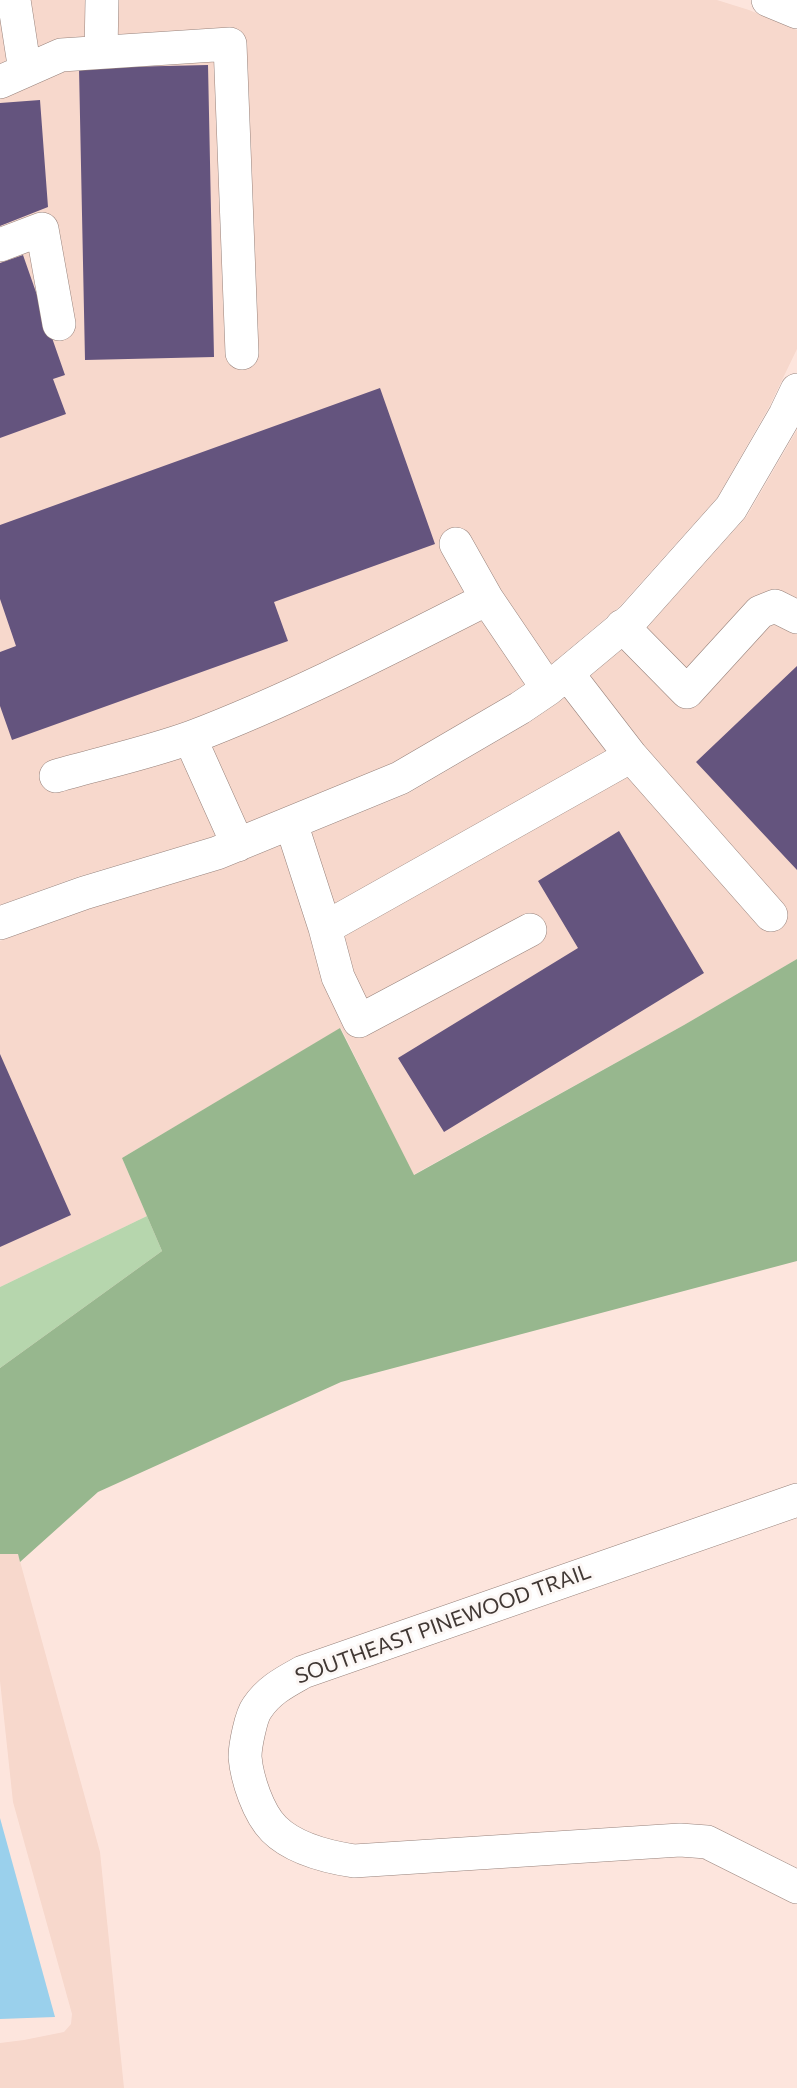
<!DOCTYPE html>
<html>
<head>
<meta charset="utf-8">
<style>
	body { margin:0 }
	canvas { display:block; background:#fde5dd }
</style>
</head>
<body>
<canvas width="797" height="2088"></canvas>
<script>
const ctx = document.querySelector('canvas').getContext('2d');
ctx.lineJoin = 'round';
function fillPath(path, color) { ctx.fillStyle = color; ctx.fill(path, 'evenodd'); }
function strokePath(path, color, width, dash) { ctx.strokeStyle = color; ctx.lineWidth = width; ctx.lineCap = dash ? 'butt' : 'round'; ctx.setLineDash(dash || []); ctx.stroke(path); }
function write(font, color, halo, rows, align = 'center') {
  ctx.font = font + ' Commissioner,sans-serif'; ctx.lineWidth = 6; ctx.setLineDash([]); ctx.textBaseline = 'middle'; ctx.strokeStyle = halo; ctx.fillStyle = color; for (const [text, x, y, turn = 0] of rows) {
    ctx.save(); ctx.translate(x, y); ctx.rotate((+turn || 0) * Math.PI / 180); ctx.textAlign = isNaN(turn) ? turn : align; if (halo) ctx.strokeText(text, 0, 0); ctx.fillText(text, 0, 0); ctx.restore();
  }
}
fillPath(new Path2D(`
	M0 0H717L749 10 797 30V349L769 407 717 498 619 607 537 676 509 695 392 764 209 838 77 877 0 905Z
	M797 430V959L684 1025 413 1175 341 1028 122 1158 147 1216 0 1287V941L91 908 225 868 409 793 530 722 559 702 645 630 747 516Z
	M0 1554H18L100 1852 124 2088H0V2043L24 2040 64 2032 71 2024 72 2014 13 1802 0 1681Z`), '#f7d8cc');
fillPath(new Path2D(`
	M147 1216 162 1251 0 1368V1287Z`), '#b6d6ad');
fillPath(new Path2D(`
	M797 959V1261L341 1382 98 1492 20 1562 18 1554H0V1368L162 1251 122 1158 340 1028 414 1175 684 1025Z`), '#97b78e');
fillPath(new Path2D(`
	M0 1818 55 2017 0 2019Z`), '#9ad0ec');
fillPath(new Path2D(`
	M208 65 214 357 85 360 79 68Z
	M40 100 48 207 0 226V103Z
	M23 255 65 375 53 379 66 414 0 438V263Z
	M380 388 435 544 274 602 288 641 12 740 0 706V652L16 646 0 599V525Z
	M797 666V870L696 762Z
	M619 831 704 973 444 1132 398 1058 578 948 538 881Z
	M0 1054 71 1215 0 1247Z`), '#64547e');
const minor = new Path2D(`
	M14 0 25 71
	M768 0 797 12
	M101 52 102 0
	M0 82 61 55 230 44 242 353
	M0 245 42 229 59 324
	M456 544 487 599
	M622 626 687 692 760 612 775 606 797 617
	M190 738 238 845
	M631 756 771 915
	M56 776C101 763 148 753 192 737 294 698 390 648 487 599L548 689
	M291 823 325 928 631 756 567 673
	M0 923 84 893 217 853 400 778 520 708 548 689 632 619 731 508 785 415 797 390
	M325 928 338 977 359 1021 530 930
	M797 1500 303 1672C285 1682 269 1690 257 1708 251 1716 245 1746 245 1757 247 1779 258 1813 274 1829 293 1848 328 1857 354 1861L680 1840 707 1842 797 1887`);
strokePath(minor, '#97827b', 34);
strokePath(minor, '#fff', 33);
write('21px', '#413834', '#fcf7f5', [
	["SOUTHEAST PINEWOOD TRAIL",443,1624,-20]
]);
</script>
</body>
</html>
